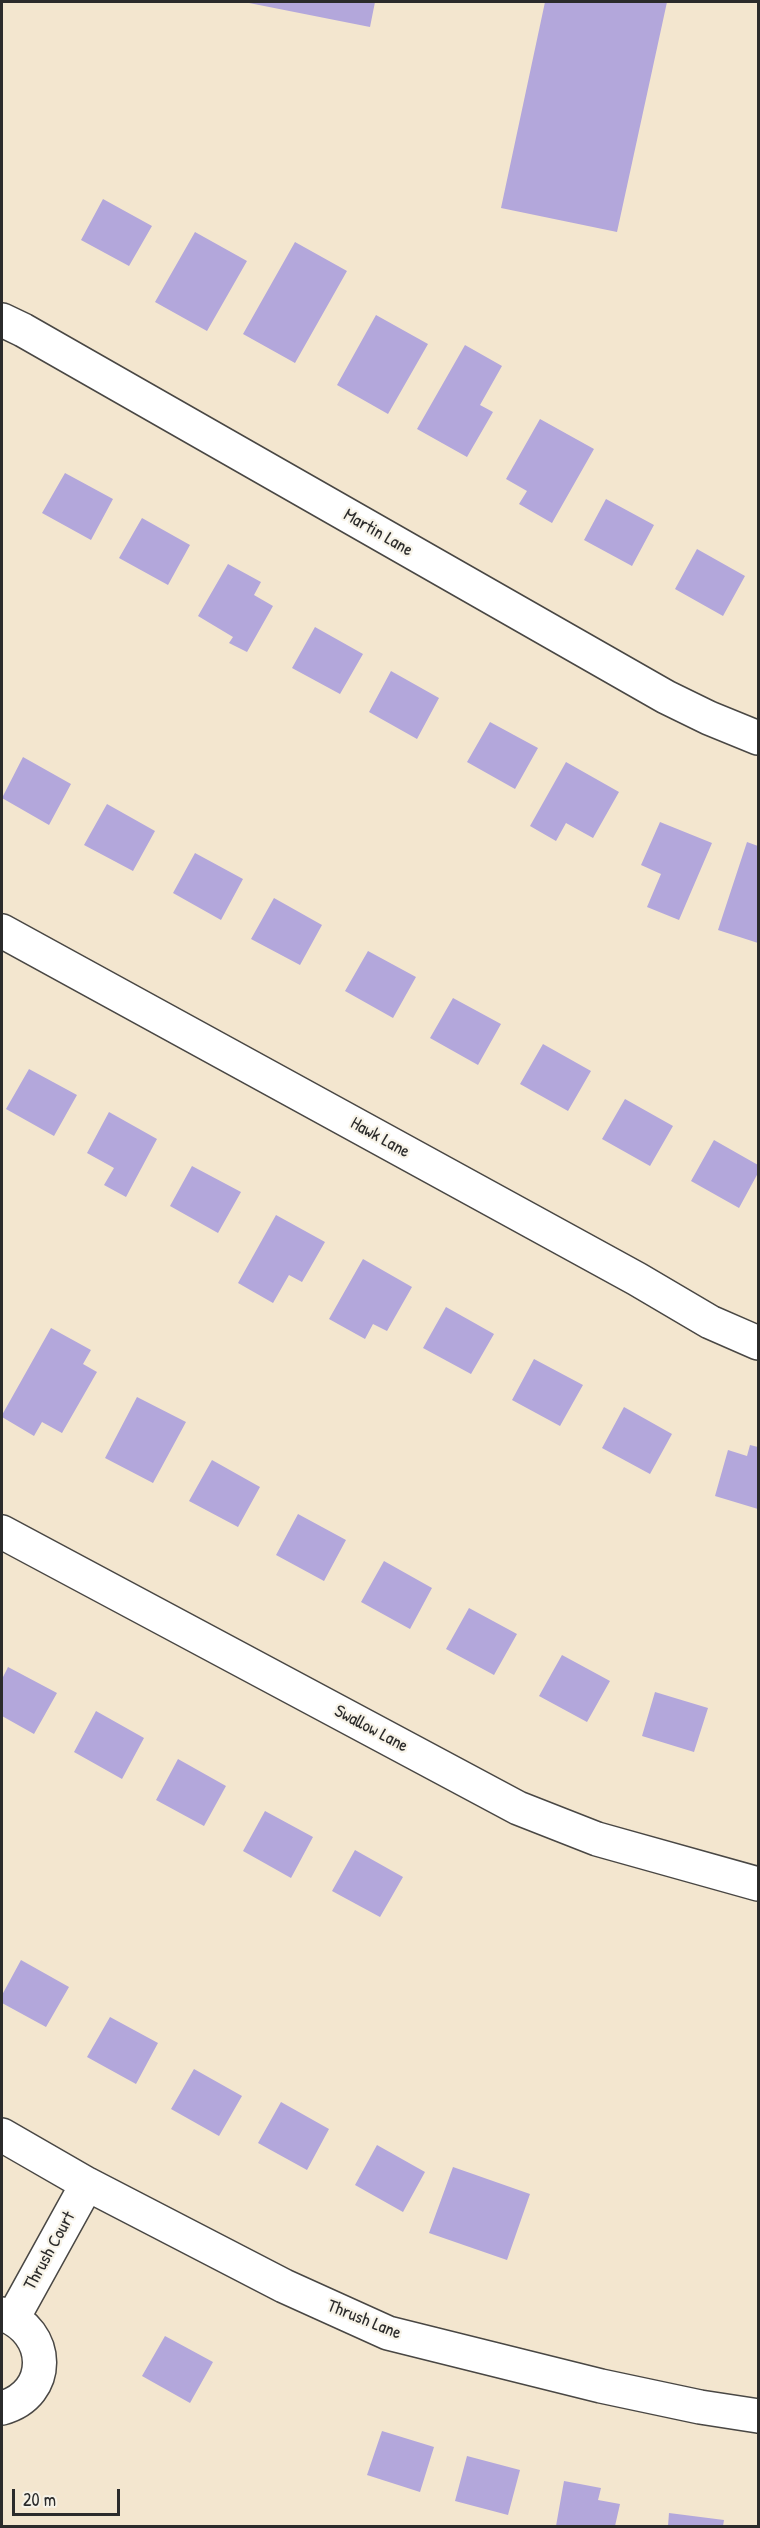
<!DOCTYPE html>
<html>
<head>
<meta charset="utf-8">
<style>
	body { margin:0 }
	#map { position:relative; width:760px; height:2528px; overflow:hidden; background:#f3e6cf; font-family:"Patrick Hand",sans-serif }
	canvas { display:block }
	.frame { position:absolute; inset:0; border:3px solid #2b2b2b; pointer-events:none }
	.scale { position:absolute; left:12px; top:2489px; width:108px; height:27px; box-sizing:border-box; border:3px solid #2b2b2b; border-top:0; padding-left:8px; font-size:18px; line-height:21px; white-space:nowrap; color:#2b2b2b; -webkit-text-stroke:4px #f7f3e8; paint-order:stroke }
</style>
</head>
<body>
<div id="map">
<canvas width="760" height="2528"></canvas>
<div class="frame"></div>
<div class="scale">20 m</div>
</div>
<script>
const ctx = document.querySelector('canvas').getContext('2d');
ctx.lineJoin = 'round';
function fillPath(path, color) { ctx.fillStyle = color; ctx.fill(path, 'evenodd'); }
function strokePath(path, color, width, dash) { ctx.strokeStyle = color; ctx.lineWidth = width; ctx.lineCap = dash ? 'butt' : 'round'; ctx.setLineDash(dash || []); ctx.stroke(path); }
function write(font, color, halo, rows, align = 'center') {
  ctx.font = font + ' "Patrick Hand",sans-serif'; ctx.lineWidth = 4.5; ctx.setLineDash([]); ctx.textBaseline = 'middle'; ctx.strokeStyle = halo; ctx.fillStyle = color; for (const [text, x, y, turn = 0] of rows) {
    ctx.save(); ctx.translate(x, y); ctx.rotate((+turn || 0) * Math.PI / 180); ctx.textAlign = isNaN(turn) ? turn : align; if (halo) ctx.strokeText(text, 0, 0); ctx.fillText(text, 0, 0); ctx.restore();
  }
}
fillPath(new Path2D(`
	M244 2H375L370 27Z
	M545 2H667L617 232 501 208Z
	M103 199 152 226 129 266 81 240Z
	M195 232 247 261 207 331 155 302Z
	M295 242 347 271 295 363 243 334Z
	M376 315 428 344 388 414 337 385Z
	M465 345 502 366 480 405 493 412 467 457 417 429Z
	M540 419 594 449 552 523 519 504 527 491 506 479Z
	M65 473 113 499 91 540 42 513Z
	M606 499 654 525 632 566 584 540Z
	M142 518 190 545 168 585 119 558Z
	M697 549 745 576 723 616 675 589Z
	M228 564 261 582 254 595 273 606 247 652 229 643 233 637 198 616Z
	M315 627 363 654 340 694 292 668Z
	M391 671 439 698 417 739 369 712Z
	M490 722 538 748 515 789 467 762Z
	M23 757 71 784 49 825 2 798Z
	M566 762 619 792 593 838 566 823 556 841 530 826Z
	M107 804 155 831 133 871 84 845Z
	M660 822 712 843 679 920 647 907 661 874 641 865Z
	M747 842 758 846V943L718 930Z
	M195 853 243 879 221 920 173 893Z
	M274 898 322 925 300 965 251 939Z
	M368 951 416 977 393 1018 345 991Z
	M453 998 501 1024 478 1065 430 1038Z
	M543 1044 591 1071 568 1111 520 1084Z
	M29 1069 77 1095 54 1136 6 1109Z
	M625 1099 673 1126 650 1166 602 1139Z
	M109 1112 157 1139 126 1197 104 1185 114 1168 87 1153Z
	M714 1140 758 1165V1173L739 1208 691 1181Z
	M192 1166 241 1192 218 1233 170 1206Z
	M276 1215 325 1242 302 1282 289 1275 273 1303 238 1283Z
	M363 1259 412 1287 387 1331 373 1324 365 1339 329 1319Z
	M446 1307 494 1334 471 1374 423 1348Z
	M51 1328 91 1350 83 1364 97 1372 62 1433 42 1422 34 1436 2 1417V1415Z
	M534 1359 583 1385 560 1426 512 1400Z
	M137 1397 186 1422 153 1483 105 1458Z
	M624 1407 672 1434 650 1474 602 1448Z
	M750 1445 758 1447V1509L715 1496 728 1450 747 1456Z
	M212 1460 260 1487 238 1527 189 1501Z
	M298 1514 346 1540 324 1581 276 1555Z
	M384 1561 432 1588 410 1629 361 1602Z
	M469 1608 517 1634 494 1675 446 1649Z
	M562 1655 610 1681 587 1722 539 1696Z
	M8 1667 57 1693 34 1734 2 1716V1679Z
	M655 1692 708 1708 694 1752 642 1736Z
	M96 1711 144 1738 122 1779 74 1752Z
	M178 1759 226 1786 204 1826 156 1800Z
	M265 1811 313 1837 291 1878 243 1851Z
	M355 1850 403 1877 380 1917 332 1891Z
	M21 1960 69 1987 46 2027 2 2003V1995Z
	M110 2017 158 2043 136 2084 87 2057Z
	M194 2069 242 2096 219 2136 171 2109Z
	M281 2102 329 2129 307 2170 258 2143Z
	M377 2145 425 2172 403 2212 355 2185Z
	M453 2167 530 2194 507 2260 429 2233Z
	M165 2336 213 2362 190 2403 142 2376Z
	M382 2431 434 2447 420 2492 367 2475Z
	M467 2456 520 2470 508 2515 455 2501Z
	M564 2481 601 2488 598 2500 620 2504 615 2526H556Z
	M669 2513 724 2520 723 2526H668Z`), '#b3a7db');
const minor = new Path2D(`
	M2 320 23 330 666 697 709 718 758 738
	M2 931 637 1279 710 1322 758 1343
	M2 1532 518 1808 597 1839 758 1884
	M2 2135 87 2184 284 2286 388 2333 601 2386 700 2407 758 2416
	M2 2314C51 2331 53 2394 2 2408
	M13 2318 87 2184`);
strokePath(minor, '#494744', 36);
strokePath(minor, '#fff', 33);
write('18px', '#2b2b2b', '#f7f3e8', [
	["Martin Lane",378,533,30],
	["Hawk Lane",380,1138,29],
	["Swallow Lane",371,1729,28],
	["Thrush Court",50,2251,-61],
	["Thrush Lane",364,2320,22]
]);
</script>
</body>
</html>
